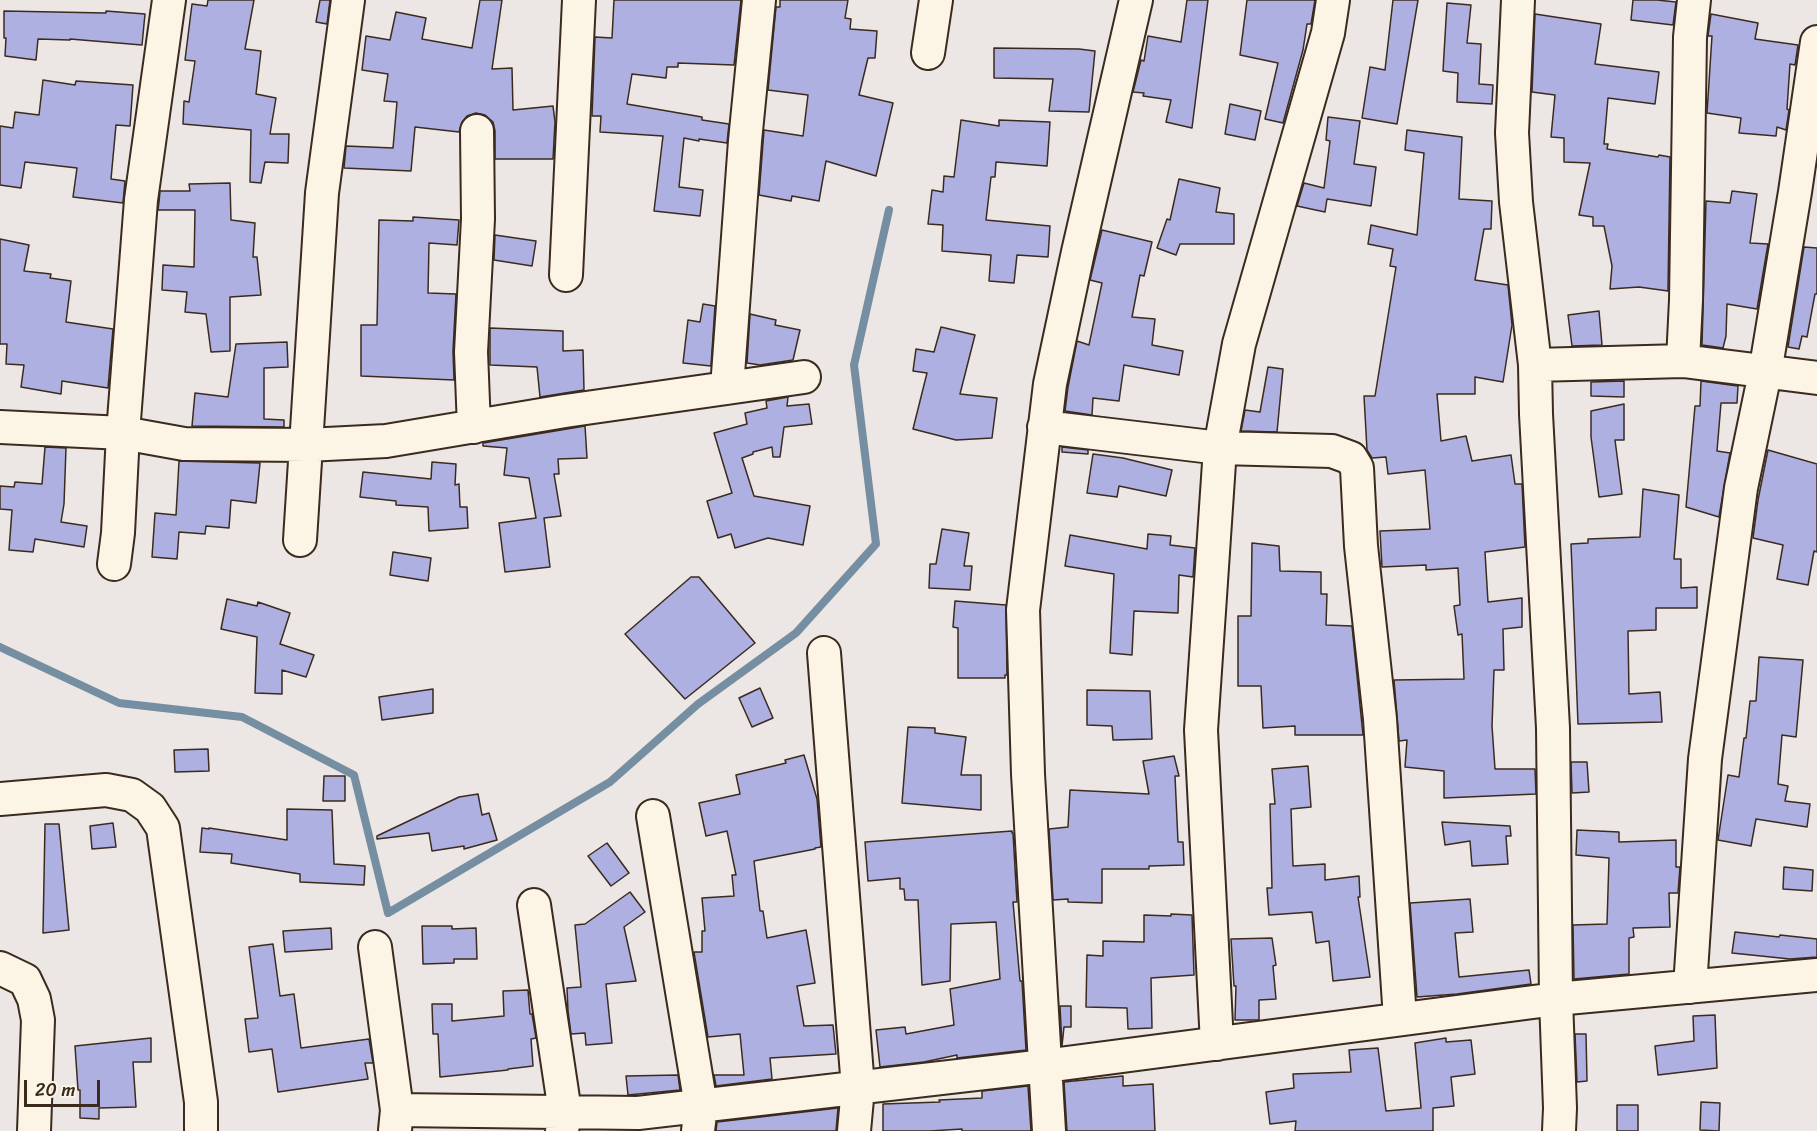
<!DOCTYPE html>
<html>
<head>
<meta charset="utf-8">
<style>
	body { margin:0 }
	#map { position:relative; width:1817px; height:1131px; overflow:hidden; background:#ece7e4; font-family:Sriracha,sans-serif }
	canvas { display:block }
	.scale { position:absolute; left:24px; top:1080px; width:76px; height:27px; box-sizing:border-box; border:3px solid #3b2a1e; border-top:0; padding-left:8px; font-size:18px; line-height:21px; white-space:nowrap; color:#3b2a1e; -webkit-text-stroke:4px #fcf5e5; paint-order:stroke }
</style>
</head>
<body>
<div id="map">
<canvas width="1817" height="1131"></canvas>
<div class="scale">20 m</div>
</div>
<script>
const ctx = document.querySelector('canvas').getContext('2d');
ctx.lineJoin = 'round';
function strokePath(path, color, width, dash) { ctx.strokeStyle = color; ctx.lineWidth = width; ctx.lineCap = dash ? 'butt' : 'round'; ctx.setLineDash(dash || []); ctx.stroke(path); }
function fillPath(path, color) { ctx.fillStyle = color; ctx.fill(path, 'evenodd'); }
strokePath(new Path2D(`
	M0 647 119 703 242 717 354 775 388 913 610 782 698 704 796 633 876 544 854 365 889 210`), '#758ea2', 8);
const building = new Path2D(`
	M208 0H254L245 49 261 51 256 94 276 98 270 134H289L288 163 265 162 261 183 250 182 251 130 183 124 184 101 189 102 195 61 185 60 192 4 207 6Z
	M320 0H330L327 24 316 22Z
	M480 0H502L492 69 512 68 513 110 553 106 555 122 553 159H495V131L493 122 485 115 476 113 467 116 462 122 459 132 415 127 411 171 344 168 346 146 393 148 397 102 384 101 388 74 362 70 366 36 390 40 396 12 426 18 422 39 472 48Z
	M614 0H741L734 65 678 63V67H667L666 78 632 74 627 104 702 117V120L729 124 727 143 699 139V141L684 138 679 187 703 190 700 216 654 211 663 136 600 132 601 116H592L595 37 612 38Z
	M780 0H848L845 18 851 19 850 29 877 31 875 58H868L859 95 893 103 876 176 826 161 819 201 792 196 791 201 759 195 764 130 803 136 808 95 768 90 776 7H780Z
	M1187 0H1208L1192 128 1166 122 1171 100 1143 96 1144 93 1133 92 1141 60 1144 61 1148 36 1181 42Z
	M1247 0H1315L1311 24H1307L1303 50 1283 123 1265 119 1278 63 1240 55Z
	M1393 0H1418L1397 124 1362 118 1370 67 1385 70Z
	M1633 0H1657L1676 2 1673 25 1631 20Z
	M1447 3 1471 5 1467 43 1481 44 1479 84 1493 85 1492 104 1457 102 1458 73 1443 71Z
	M4 11 106 13V11L145 14 142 45 70 39V40L38 39 36 60 5 56 6 38H4Z
	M1535 14 1601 24 1595 64 1659 72 1655 104 1608 98 1604 144H1608L1607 149 1658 157 1659 155 1670 157 1668 291 1639 287 1610 289 1612 266 1604 226H1593V217L1579 215 1590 163 1564 162V138L1551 137 1555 95 1532 92Z
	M1711 14 1758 23 1755 39 1798 45 1795 65 1790 64 1787 109 1789 110 1786 130 1777 127 1776 136 1739 133 1741 118 1707 113 1712 36H1708Z
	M994 48 1079 49 1095 51 1089 112 1049 111 1053 79 994 78Z
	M43 80 75 85 76 81 133 85 130 126 116 125 111 179 125 181 123 203 73 197 77 168 25 162 21 188 0 185V126L13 128 15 112 39 115Z
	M1230 104 1261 111 1255 140 1225 134Z
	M1328 117 1360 121 1354 164 1376 167 1371 206 1327 199 1325 212 1297 206 1304 183 1324 188 1330 141 1326 140Z
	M961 120 999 126V120L1050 122 1047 166 996 162 995 177H991L986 220 1050 226 1048 257 1017 255 1014 283 989 281 991 255 942 251 943 225 928 224 932 190 943 192 944 176 954 177Z
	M1407 130 1462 137 1459 199 1492 201 1491 229H1484L1475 280 1508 285 1512 325 1503 382 1475 377V394H1437L1441 441 1466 436 1472 461 1511 455 1515 484H1522L1525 547 1485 552 1488 602 1522 598V627L1503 629 1504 670H1494L1492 726 1495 769H1535L1536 794 1444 798V771L1405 767 1407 740 1399 741 1394 680 1464 679 1462 634 1458 635 1454 606 1460 605 1458 568 1426 570V565L1382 567 1380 531 1430 529 1425 470 1388 474 1386 457 1372 458 1367 450 1364 396H1375L1396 267 1390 266 1393 249 1368 244 1371 225 1417 235 1424 153 1405 150Z
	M1179 179 1220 188 1216 212 1234 214V244H1180L1176 255 1157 248 1167 219 1170 220Z
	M230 183 231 220 255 223 253 257H257L261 295 230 297V351L211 352 206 314 185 312 187 292 162 290 163 265 194 267 195 210H158L159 202 160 191H190L189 184Z
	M1732 191 1757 194 1750 243 1768 244 1757 309 1727 304 1726 336 1723 348 1702 345 1706 201 1730 203Z
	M413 217 459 220 457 245 429 243 428 293 456 294 453 351 454 380 361 376V325H377L379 220 413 221Z
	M1102 230 1152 242 1144 276 1140 275 1132 317 1155 319 1152 345 1183 351 1179 375 1124 365 1119 401 1093 398 1092 415 1065 411 1068 387 1077 341 1089 345 1102 283 1090 280Z
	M495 235 536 241 532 266 494 260Z
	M0 239 29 245 24 271 51 274 50 278 71 281 66 322 113 329 108 388 62 381 61 394 21 387 24 365 6 364 7 344H0Z
	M1804 247 1817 248V294H1815L1807 337 1802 336 1799 349 1788 347Z
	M703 304 715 306 711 366 683 363 688 320 700 322Z
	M1599 311 1602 345 1572 346 1568 315Z
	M750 314 776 320 775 325 800 330 793 360 760 365 747 363Z
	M941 327 975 335 960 394 997 398 992 438 956 440 913 429 927 373 913 371 916 349 934 352Z
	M490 328 563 331V351L583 350 584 390 540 397 537 367 490 365Z
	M287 342 288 367 264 368V419L284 420V427L192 426 195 393 228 397 236 344Z
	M1268 367 1283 369 1277 432 1241 431 1245 410 1260 412Z
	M1624 381V397L1591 396V382Z
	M1701 381 1738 386 1737 403H1721L1717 451 1730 453 1719 517 1686 507 1695 406H1700Z
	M788 397 787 406 809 404 812 424 784 427 780 457H773L772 447 753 452V454L742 458 754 496 810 506 803 545 768 538 735 548 731 534 718 538 707 501 732 493 714 433 747 424 745 413 767 408 766 401Z
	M1624 404V440H1615L1622 494 1599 497 1591 437V411Z
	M585 426 587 458 558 459 559 474H554L561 516 544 518 550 567 505 572 499 523 536 518 529 478 504 475 507 448 483 446V443Z
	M45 447 66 448 64 504 61 522 87 526 84 547 35 539 33 552 9 550 12 510 0 509V486L14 487 15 482 42 484Z
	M1062 447 1088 450V454L1062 452Z
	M1768 450 1817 464V552L1814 551 1808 585 1777 579 1783 545 1753 538 1758 500Z
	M1093 454 1123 458 1172 470 1166 496 1119 486 1117 497 1087 493Z
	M179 461 260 463 256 503 231 500 229 528 206 526 205 534 179 532 177 559 152 557 155 513 176 515Z
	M432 462 456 464 455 485 459 484 460 507H467L468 528 429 531 428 507 396 505V501L360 497 363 472 431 479Z
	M1643 489 1679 495 1674 559H1681V588L1697 587V608H1656V630L1628 631 1629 694 1660 692 1662 722 1578 724 1571 544 1588 543V539L1640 537Z
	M942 529 969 533 964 566H972L970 590 929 588 930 564H936Z
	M1148 534 1171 536 1170 545 1195 548 1193 577 1179 575 1178 613 1134 611 1132 655 1110 653 1114 574 1065 566 1070 535 1147 549Z
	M1252 543 1279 546 1280 571 1321 572V594H1327L1326 625 1352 626 1363 735H1295V726L1263 728 1261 686H1238V616H1251Z
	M393 552 431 558 428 581 390 575Z
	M691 577H699L755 643 685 699 625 634Z
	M227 599 257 606 258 602 290 613 280 644 314 655 306 677 282 670V694L255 693 257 637 221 629Z
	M955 601 1006 605 1007 675H1005V678H958V628L953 627Z
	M1759 657 1803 660 1796 737 1782 735 1778 784 1788 786 1785 801 1810 804 1807 827 1756 819 1751 846 1718 840 1728 775 1739 777 1744 738H1746L1750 701H1756Z
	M760 688 773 718 752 727 739 698Z
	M433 689V713L382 720 379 697Z
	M1087 690 1150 691 1152 739 1113 740 1112 726 1087 725Z
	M908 727 935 728V733L966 737 961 775H981V810L902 803Z
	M208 749 209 771 175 772 174 750Z
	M804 755 817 799 821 847 815 848V849L754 861 760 911H763L767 938 806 930 815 983 797 986 804 1026 833 1025 836 1054 770 1058 772 1079 716 1086 714 1075H744L740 1034 708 1037 694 952H702V931H705L702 898 734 896 732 875H736L727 831 706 836 699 803 740 794 736 775 786 763 785 760Z
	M1174 756 1179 776H1175L1178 842H1183L1184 865 1149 866V869H1102V903L1068 902V899L1053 900 1049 829 1068 827 1070 790 1149 794 1143 761Z
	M1571 762H1587L1589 792 1572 793Z
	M1308 766 1311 807 1291 809 1293 866 1325 864V880L1359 876 1360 897H1358L1370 977 1333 981 1329 941 1316 943 1312 912 1269 915 1267 888H1272L1270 804H1275L1272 769Z
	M324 776H345V801H323Z
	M478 794 482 815 489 813 497 840 464 849V846L432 851 429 833 377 839V836L459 797Z
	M287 809 332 810 334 864 365 866 364 885 300 882V874L231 863 232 854 200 852 202 828 209 829V828L287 840Z
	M1442 822 1510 826 1511 836H1506L1508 864 1472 866 1470 841 1445 845Z
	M113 823 116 847 92 849 90 826Z
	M45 824H59L69 930 43 933Z
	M1577 830 1619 832V842L1676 840V867H1680L1678 893H1669L1670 927 1633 928 1634 937 1629 938V974L1574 979 1573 925 1607 924 1609 858 1576 855Z
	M1012 831V833H1013L1017 902H1013L1020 981H1022L1026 1050 957 1058V1055L924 1062 880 1067 876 1030 905 1027 906 1034 954 1025 950 989 1000 979 996 922 951 924 950 981 922 985 918 900H905L904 889H900V878L868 881 865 842Z
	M607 843 629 873 611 886 588 856Z
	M1784 867 1813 870 1812 891 1783 889Z
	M630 892 645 912 624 927 636 981 606 984 612 1043 586 1045 585 1033 571 1034 568 1011 567 988 581 987 575 925 585 924Z
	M1470 899 1473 932 1455 933 1459 977 1529 970 1531 984 1457 994 1417 997 1410 903Z
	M1171 914 1192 915 1194 975 1151 978 1152 1028 1128 1029 1127 1008 1086 1007 1087 955 1103 956V941L1144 942V915L1171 916Z
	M422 926H452V929L476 928 477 959H454V963L423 964Z
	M331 928 332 949 285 952 283 931Z
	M1735 932 1779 937 1780 935 1817 939V957L1790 959 1732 953Z
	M1272 938 1276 965 1273 966 1276 999 1259 1000V1020H1235L1236 986H1234L1231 939Z
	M273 944 280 996 294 994 301 1048 369 1039 373 1063H365L368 1079 278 1092 272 1049 249 1052 245 1019 258 1018 249 947Z
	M528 990 530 1014H532L536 1038 531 1039 533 1066 508 1069V1070L440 1077 438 1034H433L432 1004H452V1021L504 1016 503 991Z
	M1060 1006H1071V1027H1064L1062 1046Z
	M1715 1015 1717 1068 1658 1075 1655 1046 1694 1041 1693 1016Z
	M1575 1034H1586L1587 1081 1577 1082Z
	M151 1038V1062H133L136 1107 99 1108V1119L80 1118V1090H78L75 1046Z
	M1446 1038V1042L1471 1040 1475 1074 1451 1077 1454 1106 1433 1108V1131H1295L1296 1121 1270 1124 1266 1092 1294 1088 1293 1074 1351 1072 1349 1050 1378 1048 1386 1111 1421 1108 1415 1043Z
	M678 1075 680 1090 628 1095 626 1076Z
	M1123 1076V1086L1153 1084 1155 1131H1067L1064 1082Z
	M1028 1086 1031 1131H962V1129L930 1131H883V1104L940 1102 939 1100 982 1098V1091Z
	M1701 1102 1720 1103 1719 1131 1700 1130Z
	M1617 1105H1638V1131H1617Z
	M838 1108 836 1131H716L717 1122Z`);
fillPath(building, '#aeb0e1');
strokePath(building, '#3b2a1e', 1.5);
const minor = new Path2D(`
	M1518 0 1512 133 1516 202 1535 365 1536 414 1553 728 1556 999 1560 1108 1559 1131
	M928 53 936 0
	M566 275 579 0
	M1683 361 1686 300 1690 37 1694 0
	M1535 365 1683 361 1817 378
	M727 388 745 141 759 0
	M0 427 123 433 184 444 307 445 386 441 565 411 804 377
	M474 427 471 352 478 219 477 131
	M1044 427 1220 448 1332 451 1351 458 1357 468 1361 546 1380 719 1400 1019
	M300 540 322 193 348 0
	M114 564 118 533 123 433 141 200 169 0
	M824 653 858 1088 854 1131
	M0 799 106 790 132 795 150 808 163 828 201 1102V1131
	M653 816 701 1106 698 1131
	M534 905 565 1112 562 1131
	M375 947 397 1110 395 1130
	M0 968 25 980 34 999 38 1020 34 1131
	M1690 987 1705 759 1741 488 1765 373 1795 192 1817 42
	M1217 1044 1201 730 1220 448 1239 344 1328 33 1333 0
	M397 1110 638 1113 1045 1066 1556 999 1817 975
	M1049 1131 1028 774 1023 610 1050 384 1078 252 1136 0`);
strokePath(minor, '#3b2a1e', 36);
strokePath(minor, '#fcf5e5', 32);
</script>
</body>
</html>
